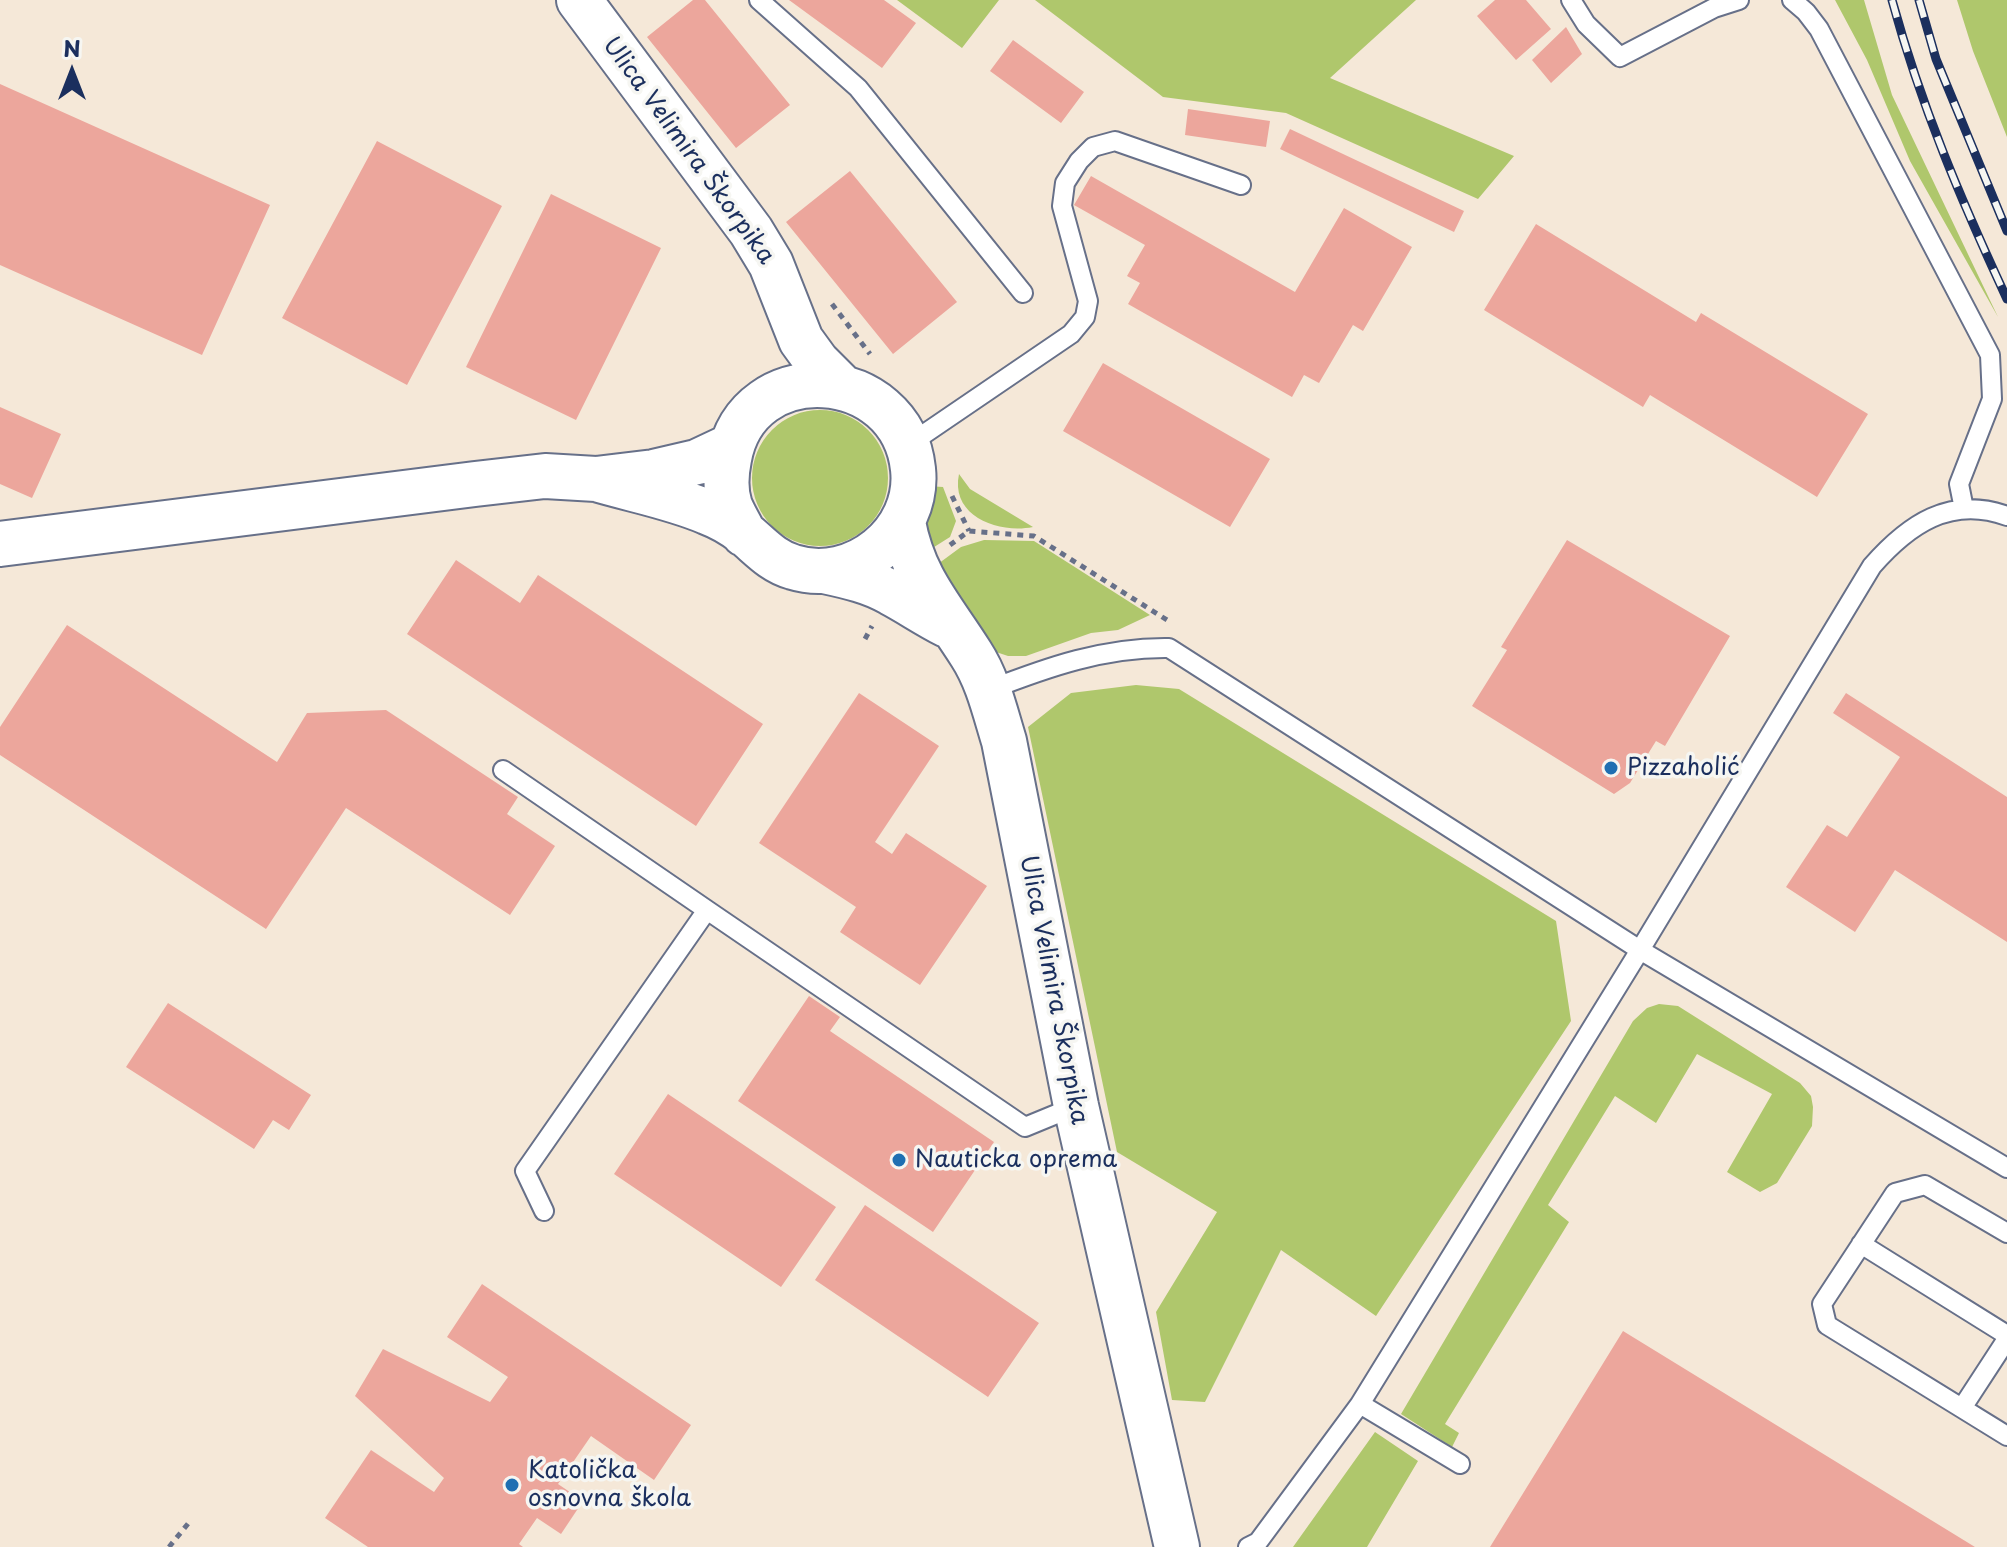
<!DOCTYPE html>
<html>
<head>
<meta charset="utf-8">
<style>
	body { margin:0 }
	#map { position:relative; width:2007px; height:1547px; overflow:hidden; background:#f5e8d8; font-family:"Playpen Sans",sans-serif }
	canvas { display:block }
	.north { position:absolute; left:32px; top:32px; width:80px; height:80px; -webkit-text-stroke:6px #f6f6f2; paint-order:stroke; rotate:0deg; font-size:22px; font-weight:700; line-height:32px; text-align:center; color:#1b2f5e }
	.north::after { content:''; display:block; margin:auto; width:28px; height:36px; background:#1b2f5e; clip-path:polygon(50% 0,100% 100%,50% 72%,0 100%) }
</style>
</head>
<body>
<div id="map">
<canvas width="2007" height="1547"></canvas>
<div class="north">N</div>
</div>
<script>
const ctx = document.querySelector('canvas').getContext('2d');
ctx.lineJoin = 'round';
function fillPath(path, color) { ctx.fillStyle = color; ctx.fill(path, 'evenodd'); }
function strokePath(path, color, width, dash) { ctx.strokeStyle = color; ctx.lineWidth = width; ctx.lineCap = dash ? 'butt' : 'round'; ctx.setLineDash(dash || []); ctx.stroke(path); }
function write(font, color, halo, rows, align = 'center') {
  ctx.font = font + ' "Playpen Sans",sans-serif'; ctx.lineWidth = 7; ctx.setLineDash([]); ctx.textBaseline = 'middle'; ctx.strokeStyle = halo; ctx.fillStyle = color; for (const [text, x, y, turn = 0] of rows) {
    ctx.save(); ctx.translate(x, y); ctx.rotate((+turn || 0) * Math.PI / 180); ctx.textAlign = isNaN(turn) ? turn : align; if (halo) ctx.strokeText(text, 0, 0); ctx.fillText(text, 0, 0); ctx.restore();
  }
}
fillPath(new Path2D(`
	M897 0H999L962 48Z
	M1035 0H1416L1330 78 1514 156 1478 199 1286 113 1163 97Z
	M1835 0H1864L1892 95 1998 317 1910 161 1867 60Z
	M1957 0H2007V137L1973 51Z
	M752 478a68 68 0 1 1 136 0a68 68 0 1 1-136 0Z
	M959 474 970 489 1033 527C998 534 950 516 959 474Z
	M927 486 943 487 956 521 950 537 923 554Z
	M984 540 1034 541 1150 615 1118 630 1091 633 1026 656H1008L993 651 927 572 961 547Z
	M1136 685 1179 689 1556 921 1571 1021 1376 1316 1281 1250 1205 1402 1172 1400 1156 1312 1217 1212 1117 1152 1028 727 1071 693Z
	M1659 1004 1678 1006 1800 1083 1811 1096 1813 1107 1812 1126 1777 1183 1760 1192 1727 1172 1772 1094 1697 1054 1656 1123 1615 1096 1548 1205 1569 1222 1445 1424 1459 1433 1452 1447 1401 1414 1633 1021 1647 1008Z
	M1375 1432 1418 1461 1367 1547H1293Z`), '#afc76c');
fillPath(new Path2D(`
	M693 0H705L790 105 736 148 647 37Z
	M789 0H884L916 23 882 68Z
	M1495 0H1526L1551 29 1516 60 1477 16Z
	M1566 27 1582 54 1551 83 1532 60Z
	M1013 40 1084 92 1061 123 990 71Z
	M0 84 270 205 202 355 0 265Z
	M1188 109 1270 121 1266 147 1185 135Z
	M1290 129 1464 211 1454 232 1280 149Z
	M377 141 502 206 407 385 282 318Z
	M850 171 957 302 893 354 786 222Z
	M1091 176 1295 292 1344 208 1412 247 1363 331 1353 325 1319 383 1304 375 1292 397 1128 304 1140 283 1127 276 1145 245 1074 205Z
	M551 194 661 248 576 420 466 367Z
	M1536 224 1696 322 1701 313 1868 414 1817 497 1650 395 1643 407 1484 310Z
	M1103 363 1270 459 1230 527 1063 431Z
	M0 407 61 434 32 498 0 484Z
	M1567 540 1730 636 1665 746 1656 741 1630 783 1614 794 1472 706 1507 650 1501 647Z
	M456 560 520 603 538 575 763 724 696 826 407 634Z
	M67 625 277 762 307 713 386 710 518 797 507 814 555 846 510 915 346 808 266 929 0 755V727Z
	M859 693 939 746 875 842 892 854 906 833 987 886 920 985 840 932 856 907 759 843Z
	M1846 693 2007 797V942L1895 870 1855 932 1786 887 1827 825 1847 837 1900 757 1833 713Z
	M809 996 840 1017 830 1031 994 1142 933 1232 738 1101Z
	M168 1003 311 1095 289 1130 273 1120 254 1149 126 1067Z
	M668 1094 836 1207 781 1287 614 1174Z
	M865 1205 1039 1323 988 1397 815 1280Z
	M482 1284 691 1425 654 1480 591 1436 558 1484 583 1501 561 1534 537 1518 519 1544 523 1547H368L325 1518 371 1450 434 1492 444 1478 355 1396 383 1349 490 1402 508 1377 447 1337Z
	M1623 1331 1975 1547H1490Z`), '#eca69c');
const service = new Path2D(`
	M759 0 858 88 1023 293
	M1571 0 1586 24 1620 57 1714 8 1739 0
	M1792 0 1806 12 1819 29 1990 355 1992 399 1959 484 1964 509
	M908 445 1071 334 1085 317 1088 301 1062 206 1065 183 1079 161 1093 147 1115 141 1241 185
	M989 690C1048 667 1105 647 1169 648L1640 950 2007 1168
	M503 770 707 910
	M544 1211 525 1171 707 910 1025 1127 1076 1106
	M2007 1233 1925 1185 1895 1193 1822 1304 1827 1325 2007 1436
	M1861 1244 2007 1335
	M1360 1404 1460 1464
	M1962 1408 2007 1339
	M1248 1547 1258 1542 1360 1404 1640 950 1872 566C1908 525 1950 495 2007 516`);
const tertiary = new Path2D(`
	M579 0 751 231 771 264 801 340 817 362 841 386
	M596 479C633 490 672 497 707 512 720 517 733 524 744 533 760 546 772 561 793 567 854 586 920 533 913 469 902 364 747 354 729 459 726 474 725 491 730 506 734 516 740 525 744 534
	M903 522C913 578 942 608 971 654 988 680 995 712 1004 741L1076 1106 1177 1547
	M0 544 475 484 545 476 596 479 654 472 697 462 731 446
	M824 571C847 576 871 581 891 593 910 603 927 615 947 625`);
strokePath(service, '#677089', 22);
strokePath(tertiary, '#677089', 48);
strokePath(new Path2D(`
	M832 304 870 354
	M952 496 969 531
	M950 545 969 531 1034 536 1167 620
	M865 639 872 626
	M169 1547 191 1520`), '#677089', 5, [6, 6]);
strokePath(service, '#fff', 18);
strokePath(tertiary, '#fff', 44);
const rail = new Path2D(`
	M1892 0C1921 106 1961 200 2007 299
	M1919 0 1936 59 2007 231`);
strokePath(rail, '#1b2f5e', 9);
strokePath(rail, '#f6f6f2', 6, [18]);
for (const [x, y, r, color] of [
	[1611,768,8,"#1f6fb2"],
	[899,1160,8,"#1f6fb2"],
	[512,1485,8,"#1f6fb2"]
]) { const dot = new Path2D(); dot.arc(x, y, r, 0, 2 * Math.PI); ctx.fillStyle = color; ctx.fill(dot); strokePath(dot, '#f6f6f2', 3); }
write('24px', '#1b2f5e', '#f6f6f2', [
	["Ulica Velimira Škorpika",688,151,54],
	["Ulica Velimira Škorpika",1053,990,79]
]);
write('24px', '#1b2f5e', '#f6f6f2', [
	["Pizzaholić",1627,768],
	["Nauticka oprema",915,1160],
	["Katolička",528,1471],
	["osnovna škola",528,1499]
], 'left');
</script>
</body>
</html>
